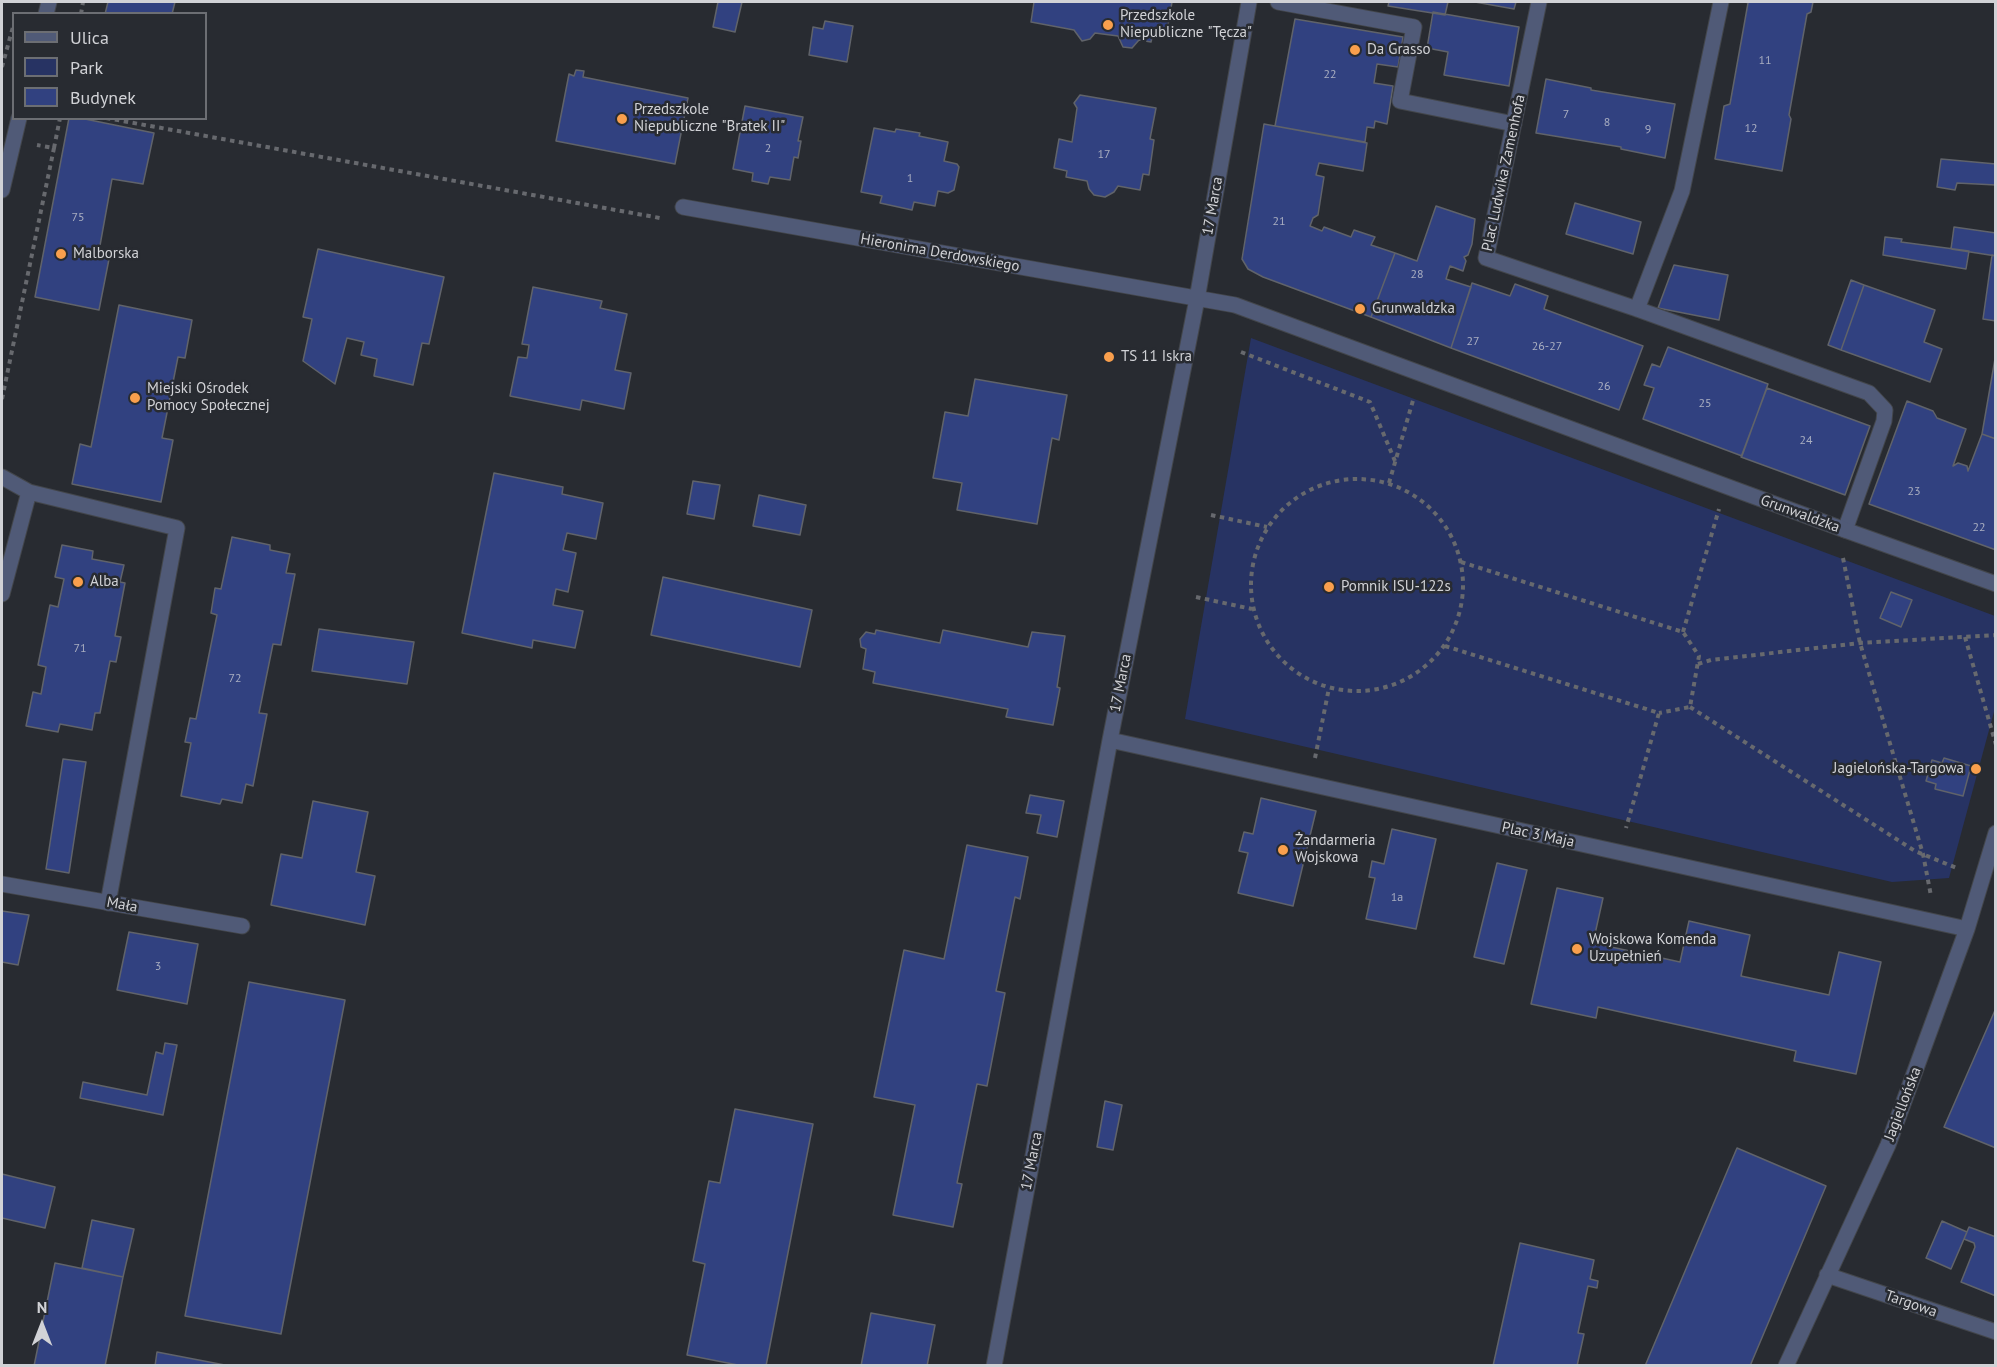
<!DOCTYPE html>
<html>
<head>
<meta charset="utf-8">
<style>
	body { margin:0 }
	#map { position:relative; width:1997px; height:1367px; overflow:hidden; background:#282b31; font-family:"PT Sans",sans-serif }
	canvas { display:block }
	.frame { position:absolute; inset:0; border:3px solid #d1d2d6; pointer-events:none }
	.legend { position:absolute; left:12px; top:12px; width:195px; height:108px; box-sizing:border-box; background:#282b31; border:2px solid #6c6e73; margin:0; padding:8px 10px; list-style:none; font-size:18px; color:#d1d2d6 }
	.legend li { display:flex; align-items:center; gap:12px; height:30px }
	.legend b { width:30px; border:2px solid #6c6e73 }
	.north { position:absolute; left:12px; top:1295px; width:60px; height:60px; -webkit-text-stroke:4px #282b31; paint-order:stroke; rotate:0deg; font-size:16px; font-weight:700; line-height:24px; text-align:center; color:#d1d2d6 }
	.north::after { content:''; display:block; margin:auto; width:21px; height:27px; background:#d1d2d6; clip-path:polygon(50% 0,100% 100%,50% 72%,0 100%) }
</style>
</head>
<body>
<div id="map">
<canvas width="1997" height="1367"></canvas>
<div class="frame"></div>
<ul class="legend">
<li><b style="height:8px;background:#505a77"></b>Ulica</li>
<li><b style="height:16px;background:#273363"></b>Park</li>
<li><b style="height:16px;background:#314180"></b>Budynek</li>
</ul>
<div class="north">N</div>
</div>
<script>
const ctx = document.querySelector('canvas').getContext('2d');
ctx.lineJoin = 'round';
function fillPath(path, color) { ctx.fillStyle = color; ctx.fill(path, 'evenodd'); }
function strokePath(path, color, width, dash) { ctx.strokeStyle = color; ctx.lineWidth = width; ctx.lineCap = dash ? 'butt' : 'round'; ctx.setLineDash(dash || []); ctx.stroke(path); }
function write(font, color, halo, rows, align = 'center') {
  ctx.font = font + ' "PT Sans",sans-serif'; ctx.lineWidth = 5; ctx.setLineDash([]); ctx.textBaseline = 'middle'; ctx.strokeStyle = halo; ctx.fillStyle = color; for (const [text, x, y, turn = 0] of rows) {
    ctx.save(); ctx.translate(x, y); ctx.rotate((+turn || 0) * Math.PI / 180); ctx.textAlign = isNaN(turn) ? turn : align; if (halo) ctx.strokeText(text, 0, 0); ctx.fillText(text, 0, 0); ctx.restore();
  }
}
fillPath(new Path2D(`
	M1251 338 1995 616V708L1949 878 1892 882 1185 719Z`), '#273363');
const building = new Path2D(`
	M108 2H175L172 14H105Z
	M718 2H742L735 32 713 27Z
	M1034 2H1172L1167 31 1154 29 1151 42 1139 40 1132 48 1123 47 1118 36 1095 33 1090 39 1082 41 1074 30 1031 22Z
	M1389 2H1448L1445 15 1388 6Z
	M1475 2H1516L1514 9Z
	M1746 2H1813L1811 12 1807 14 1789 115 1791 119 1782 171 1715 159 1724 106 1730 104 1748 3Z
	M1433 12 1519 27 1509 86 1444 75 1448 52 1427 48Z
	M1295 19 1403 37 1398 67 1377 64 1374 83 1393 86 1387 124 1375 121 1374 128 1367 127 1365 142 1275 126Z
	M825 21 853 26 847 62 809 55 813 27 823 29Z
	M576 70 584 71 583 77 688 98 675 164 556 141 569 74 574 76Z
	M1546 79 1591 88V90L1675 104 1665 158 1621 149V147L1536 133Z
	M1080 95 1156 108 1150 139 1154 140 1149 175 1143 174 1140 190 1118 186 1114 192 1105 197 1094 195 1089 189 1087 181 1066 177 1067 171 1054 168 1059 139 1072 142 1077 108 1074 103Z
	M745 106 803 117 798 141H801L798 158 794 157 790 180 770 177 768 184 752 181 753 173 733 169Z
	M69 118H80L154 133 143 184 112 179 99 251 110 254 99 310 35 297Z
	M1264 124 1367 143 1363 171 1319 163 1316 175 1324 177 1318 215 1313 218 1310 226 1322 231 1324 227 1351 237 1354 230 1375 237 1371 245 1395 253 1371 317 1263 277 1248 269 1242 259Z
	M874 128 895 132 896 129 920 133 919 136 948 142 944 161 957 164 959 167 954 190 948 193 938 191 935 206 914 202 912 210 880 203 882 196 861 192Z
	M1941 159 1996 164V185L1957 183 1955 190 1937 187Z
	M1575 203 1641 222 1633 254 1566 234Z
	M1436 206 1475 219 1472 244 1468 255 1464 257 1466 261 1463 271 1450 266 1446 279 1471 287 1451 348 1371 317 1395 253 1417 261Z
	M1954 227 1996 233V256L1951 249Z
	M1885 237 1902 239 1901 242 1969 251 1966 269 1883 255Z
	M318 249 444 277 429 344 422 343 413 385 374 376 377 359 361 355 364 342 347 338 335 384 303 361 312 319 303 317Z
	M1992 255 1996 256V321L1983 319Z
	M1674 265 1728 275 1719 320 1658 308Z
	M1851 280 1864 285 1841 350 1828 345Z
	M1472 283 1510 296 1515 284 1548 296 1544 309 1643 346 1619 410 1451 348Z
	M1864 285 1935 310 1924 342 1942 349 1930 382 1841 350Z
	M533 287 602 301 600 308 627 314 615 370 631 373 624 409 582 400 580 410 510 396 518 357 527 358 529 345 522 344Z
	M119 305 192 320 185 358 178 357 162 438 173 440 161 502 72 484 80 444 91 447Z
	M1668 347 1768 384 1742 456 1643 419 1654 388 1644 385 1652 364 1660 367Z
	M1996 353V439L1982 434Z
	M975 379 1067 395 1059 440 1052 438 1037 524 957 510 962 483 933 478 945 412 968 416Z
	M1767 388 1870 426 1845 495 1741 457Z
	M1907 401 1933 411 1937 418 1966 429 1953 466 1958 463 1967 466 1968 471 1982 434 1996 439V550L1869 504Z
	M494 473 563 487 562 494 603 503 596 539 567 533 563 550 576 553 568 592 556 589 553 605 583 611 575 648 533 640 532 648 462 633Z
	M693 481 720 485 714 519 687 514Z
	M759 495 806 505 800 535 753 526Z
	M232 537 270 545V550L290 554 286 573 295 574 281 645 273 644 259 713 267 714 253 786 246 784 242 803 222 799 220 804 181 796 191 743 185 742 190 718 196 719 217 615 211 613 215 588 221 589Z
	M62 545 93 551 92 559 124 565 120 582 125 583 115 636 121 637 116 662 110 661 100 713H95L92 730 60 724 58 732 26 726 33 692 41 694 46 667 38 665 50 605 58 607 64 579 55 577Z
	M663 577 812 610 800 667 651 635Z
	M1891 592 1912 600 1901 627 1880 618Z
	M319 629 414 642 407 684 312 671Z
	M876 630 940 643 943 630 1028 647 1032 632 1065 636 1057 687 1060 688 1053 725 1006 717 1008 709 873 683 875 672 863 669 866 649 861 647 860 639 866 632 875 634Z
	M1944 758 1971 766 1963 796 1935 789 1936 784 1926 781 1932 760 1942 763Z
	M63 759 86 762 69 873 46 869Z
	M1030 795 1064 801 1057 837 1037 833 1041 815 1026 813Z
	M1261 798 1316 811 1293 906 1238 893 1248 853 1239 851 1244 832 1253 834Z
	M313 801 368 812 356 872 375 876 365 925 271 905 281 854 302 858Z
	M1392 829 1436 839 1416 929 1366 919 1375 878 1369 877 1372 861 1384 864Z
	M967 845 1028 857 1020 899 1015 897 996 991 1005 993 987 1086 977 1084 957 1183 962 1184 953 1227 893 1215 915 1105 874 1097 904 950 944 959Z
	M1497 863 1527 870 1504 964 1474 957Z
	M1557 888 1603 898 1593 943 1680 962 1689 921 1750 935 1741 976 1829 995 1839 952 1881 962 1856 1074 1794 1061 1796 1051 1598 1007 1596 1018 1531 1004Z
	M2 911 29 915 18 965 2 962Z
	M129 932 198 944 187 1004 117 990Z
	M249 982 345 1000 281 1334 185 1316Z
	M1996 1008V1148L1944 1127Z
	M165 1043 177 1045 163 1115 80 1098 83 1082 147 1095 156 1052 163 1054Z
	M1105 1101 1122 1105 1113 1150 1097 1147Z
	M735 1109 813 1124 766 1366H743L687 1355 705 1264 693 1261 709 1181 720 1183Z
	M1737 1148 1826 1186 1750 1366H1645Z
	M2 1174 55 1187 45 1228 2 1218Z
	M92 1220 134 1229 123 1277 82 1268Z
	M1942 1221 1967 1232 1951 1269 1926 1258Z
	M1969 1227 1996 1237V1296L1961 1282 1975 1247 1974 1243 1964 1239Z
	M1520 1243 1594 1260 1590 1279 1598 1281 1597 1288 1588 1286 1578 1333 1584 1334 1577 1366H1493Z
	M55 1263 123 1277 105 1366H34Z
	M871 1313 935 1325 927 1366H861Z
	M157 1352 230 1366H155Z`);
fillPath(building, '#314180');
strokePath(building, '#60636a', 1.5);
const lane = new Path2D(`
	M1278 2 1414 27 1400 101 1514 124
	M1539 2 1486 258 1637 309 1869 393 1885 410 1884 421 1845 530
	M1637 309 1682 191 1721 2
	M2 477 29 492 2 594
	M29 492 177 528 108 903`);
const street = new Path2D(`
	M46 14 49 2
	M2 190 19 118
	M683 207 1235 305 1845 530 1996 584
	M1110 740 1967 929
	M2 884 242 926
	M1827 1275 1996 1332
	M994 1366 1110 740 1197 299 1249 2
	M1786 1366 1888 1145 1967 929 1996 833`);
strokePath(lane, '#43464b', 17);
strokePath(street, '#43464b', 17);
strokePath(new Path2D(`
	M81 14 83 2
	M2 67 14 23
	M106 118 660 218
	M54 148 60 118
	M1241 352 1370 402 1395 461
	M2 399 54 148 37 145
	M1251 585a106 106 0 1 1 212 0a106 106 0 1 1-212 0Z
	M1389 483 1414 397
	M1211 515 1267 527
	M1843 558 1860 643 1923 854 1931 896
	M1461 562 1683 632 1699 656 1690 707 1659 713
	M1196 597 1252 609
	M1683 632 1719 509
	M1965 637 1996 745
	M1445 646 1659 713 1626 828
	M1698 664 1711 660 1860 643 1996 635
	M1690 707 1915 851 1959 869
	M1315 758 1329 688`), '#67696e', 4, [4.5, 4.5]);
strokePath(lane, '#505a77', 15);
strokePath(street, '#505a77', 15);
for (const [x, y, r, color] of [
	[1108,25,6,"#f99f4d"],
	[1355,50,6,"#f99f4d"],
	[622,119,6,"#f99f4d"],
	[61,254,6,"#f99f4d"],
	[1360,309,6,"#f99f4d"],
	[1109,357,6,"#f99f4d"],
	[135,398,6,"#f99f4d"],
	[78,582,6,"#f99f4d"],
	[1329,587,6,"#f99f4d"],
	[1976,769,6,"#f99f4d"],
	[1283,850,6,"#f99f4d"],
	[1577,949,6,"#f99f4d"]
]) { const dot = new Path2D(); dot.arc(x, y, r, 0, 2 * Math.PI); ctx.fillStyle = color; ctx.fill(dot); strokePath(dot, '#282b31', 2); }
write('12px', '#a9aec0', null, [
	["11",1765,61],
	["22",1330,75],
	["7",1566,115],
	["8",1607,123],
	["12",1751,129],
	["9",1648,130],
	["2",768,149],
	["17",1104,155],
	["1",910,179],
	["75",78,218],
	["21",1279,222],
	["28",1417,275],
	["27",1473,342],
	["26-27",1547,347],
	["26",1604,387],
	["25",1705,404],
	["24",1806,441],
	["23",1914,492],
	["22",1979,528],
	["71",80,649],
	["72",235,679],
	["1a",1397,898],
	["3",158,967]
]);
write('15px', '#d1d2d6', '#282b31', [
	["Przedszkole",1120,16],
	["Niepubliczne \"Tęcza\"",1120,33],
	["Da Grasso",1367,50],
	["Przedszkole",634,110],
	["Niepubliczne \"Bratek II\"",634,127],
	["Malborska",73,254],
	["Grunwaldzka",1372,309],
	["TS 11 Iskra",1121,357],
	["Miejski Ośrodek",147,389],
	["Pomocy Społecznej",147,406],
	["Alba",90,582],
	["Pomnik ISU-122s",1341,587],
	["Jagielońska-Targowa",1964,769,"right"],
	["Żandarmeria",1295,841],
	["Wojskowa",1295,858],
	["Wojskowa Komenda",1589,940],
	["Uzupełnień",1589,957]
], 'left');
write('15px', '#d1d2d6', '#282b31', [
	["Plac Ludwika Zamenhofa",1504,173,-78],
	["17 Marca",1213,206,-80],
	["Hieronima Derdowskiego",940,253,10],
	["Grunwaldzka",1800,514,20],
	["17 Marca",1121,683,-79],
	["Plac 3 Maja",1538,835,12],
	["Mała",122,905,10],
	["Jagiellońska",1903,1104,-69],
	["17 Marca",1032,1161,-79],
	["Targowa",1911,1304,19]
]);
</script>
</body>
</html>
